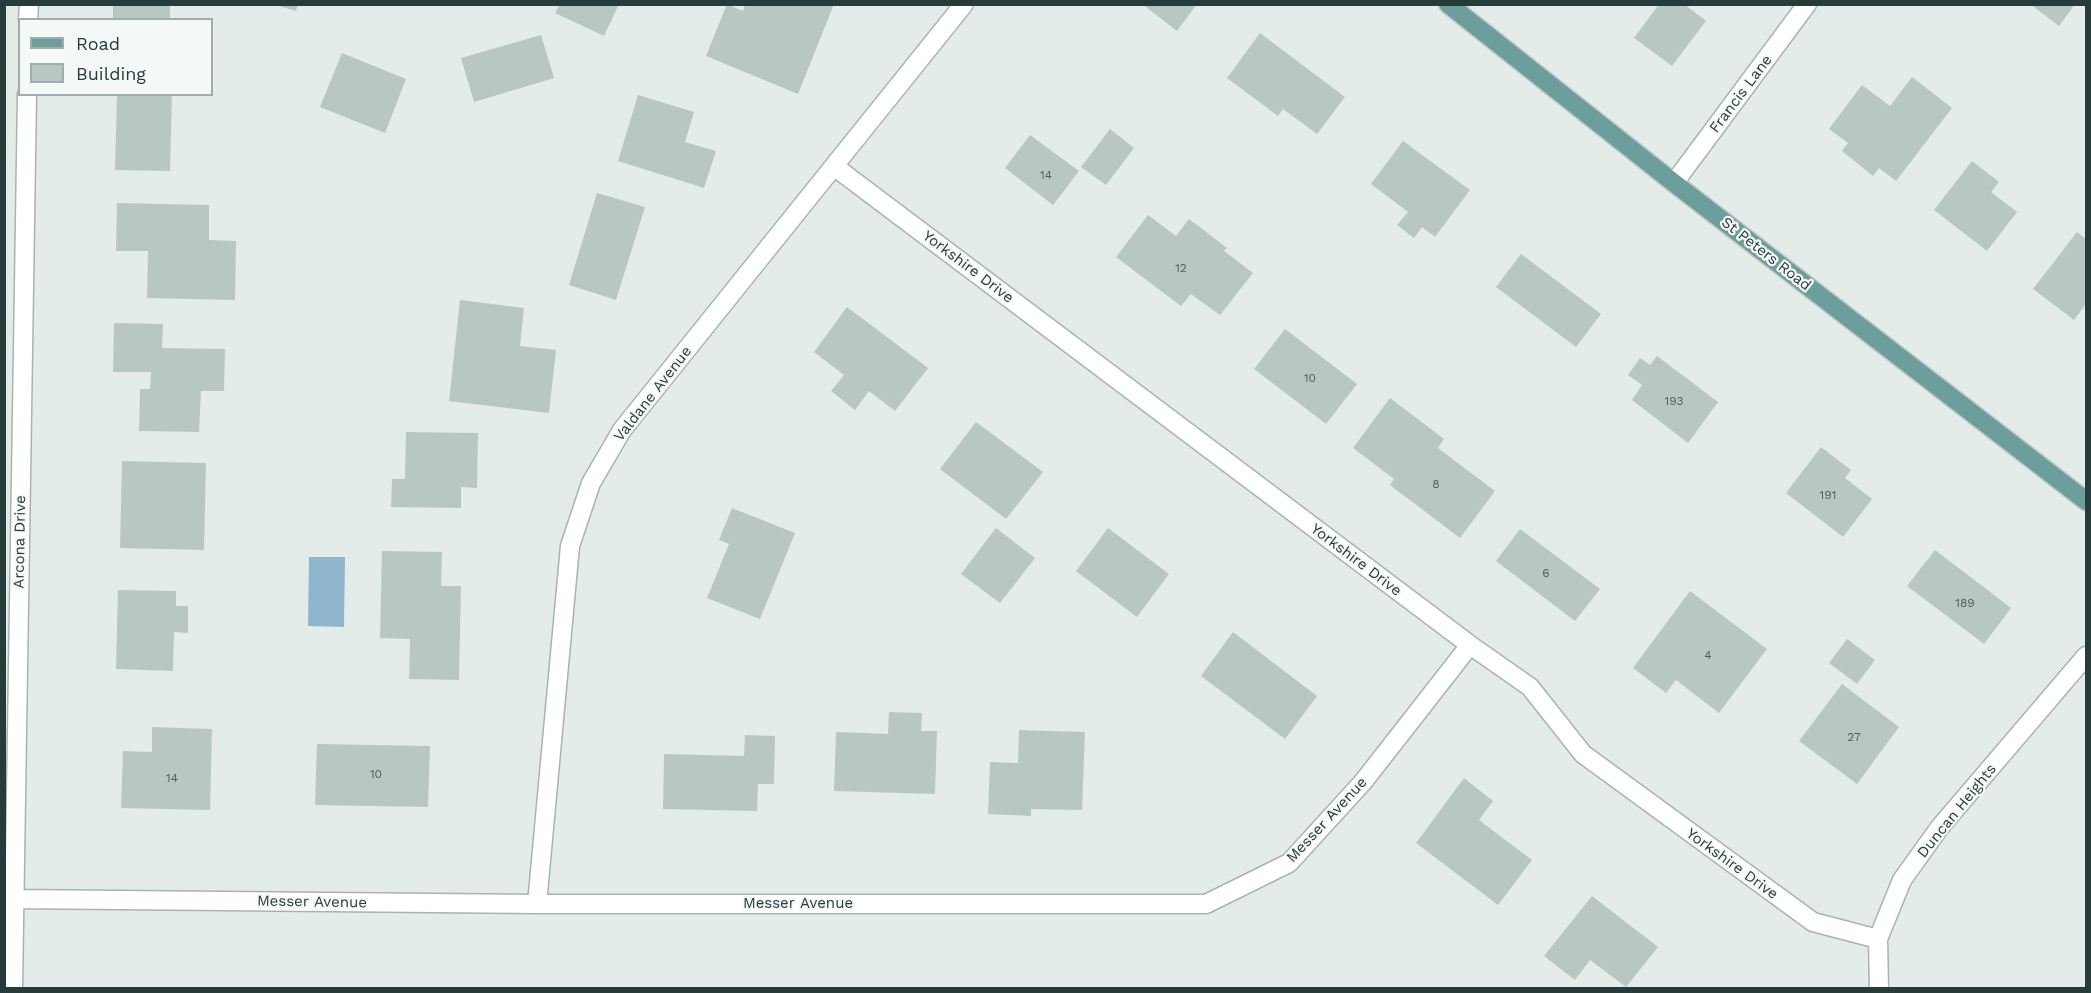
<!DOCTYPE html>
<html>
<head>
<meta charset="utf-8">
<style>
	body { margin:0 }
	#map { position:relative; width:2091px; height:993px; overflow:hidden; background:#e4ecea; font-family:"Work Sans",sans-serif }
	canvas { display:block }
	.frame { position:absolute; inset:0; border:6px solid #253c3b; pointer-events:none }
	.legend { position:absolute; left:18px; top:18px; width:195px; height:78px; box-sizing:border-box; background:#f4f9f8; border:2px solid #a1adac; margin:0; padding:8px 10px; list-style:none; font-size:18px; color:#253c3b }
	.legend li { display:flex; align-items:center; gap:12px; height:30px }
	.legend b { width:30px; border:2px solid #a1adac }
</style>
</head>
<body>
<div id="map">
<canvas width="2091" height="993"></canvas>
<div class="frame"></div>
<ul class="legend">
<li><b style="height:8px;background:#6c9e9c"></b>Road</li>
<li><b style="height:16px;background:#b9c7c4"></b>Building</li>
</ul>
</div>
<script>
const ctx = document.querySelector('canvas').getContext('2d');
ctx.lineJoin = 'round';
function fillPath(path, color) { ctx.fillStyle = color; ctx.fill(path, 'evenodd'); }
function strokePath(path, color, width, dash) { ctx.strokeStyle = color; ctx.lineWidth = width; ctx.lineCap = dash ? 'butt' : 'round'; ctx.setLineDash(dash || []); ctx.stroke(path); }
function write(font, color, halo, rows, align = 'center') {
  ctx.font = font + ' "Work Sans",sans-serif'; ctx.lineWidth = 4.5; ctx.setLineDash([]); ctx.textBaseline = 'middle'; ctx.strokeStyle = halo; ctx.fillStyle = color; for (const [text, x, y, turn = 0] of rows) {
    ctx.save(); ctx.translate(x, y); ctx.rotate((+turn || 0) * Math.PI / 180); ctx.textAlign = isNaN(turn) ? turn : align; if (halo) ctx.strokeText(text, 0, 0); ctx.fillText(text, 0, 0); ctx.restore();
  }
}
fillPath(new Path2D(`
	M309 557H345L344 627 308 626Z`), '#90b6cd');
fillPath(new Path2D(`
	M113 4H170V20H113Z
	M272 4H298L296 11Z
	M560 4H619L604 36 555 13Z
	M727 4 743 11 745 4H834L798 94 706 56Z
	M1142 4H1197L1177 31Z
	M1659 4H1684L1706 21 1672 66 1634 38Z
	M2030 4H2075L2059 26Z
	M1260 33 1345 97 1317 134 1283 109 1278 116 1227 78Z
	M541 35 554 78 474 102 461 58Z
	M342 53 406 79 385 133 320 107Z
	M1912 77 1952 108 1896 181 1879 168 1873 176 1842 151 1848 143 1829 129 1862 85 1890 106Z
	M117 94H172L170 171 115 170Z
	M638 95 694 112 685 142 716 151 704 188 618 161Z
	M1110 129 1134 148 1106 185 1081 167Z
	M1030 135 1079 171 1053 205 1005 168Z
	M1403 141 1470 190 1435 237 1422 227 1414 238 1397 225 1408 212 1371 184Z
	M1972 161 1999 182 1991 192 2017 212 1987 251 1934 210Z
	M597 193 645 207 616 300 569 285Z
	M117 203 209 205V240L236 241 235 300 147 298 148 251H116Z
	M1148 215 1176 236 1189 219 1227 248 1224 251 1253 273 1220 315 1191 294 1181 306 1116 257Z
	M2077 232 2086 239V304L2074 320 2033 289Z
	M1521 254 1601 314 1576 347 1496 287Z
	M460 300 524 308 520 346 556 350 549 413 449 401Z
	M847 307 928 368 895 411 869 391 855 410 831 391 844 375 814 352Z
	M114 323 163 324 162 348 225 349 224 391H201L199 432 139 431 140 389H150L151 372H113Z
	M1285 329 1357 384 1326 424 1254 369Z
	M1657 356 1718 402 1688 443 1632 400 1642 385 1628 375 1640 358 1650 365Z
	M1390 398 1444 439 1438 448 1495 491 1460 538 1390 485 1394 479 1353 448Z
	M976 422 1043 472 1006 519 940 469Z
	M406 432 478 433 477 488 461 487V508L391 507 392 479H405Z
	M1821 447 1851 470 1845 478 1872 499 1843 537 1786 493Z
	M122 461 206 463 204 550 120 548Z
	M732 508 795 533 760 619 707 598 729 544 719 540Z
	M996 528 1035 558 1000 603 961 574Z
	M1108 528 1169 574 1137 617 1076 571Z
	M1520 529 1600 589 1575 621 1496 561Z
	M1935 550 2011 608 1984 644 1907 586Z
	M382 551 442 552 441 586H461L459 680 409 679 410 639 380 638Z
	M118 590 176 591V606H188V633L174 632 173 671 116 669Z
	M1690 591 1767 649 1719 713 1676 680 1666 693 1633 668Z
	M1233 632 1317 696 1285 739 1201 676Z
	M1847 639 1875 660 1857 684 1829 663Z
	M1842 684 1899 727 1857 784 1799 741Z
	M889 712 922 713 921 731H937L935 794 834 791 836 732 888 734Z
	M152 727 212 729 210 810 121 808 123 751 152 752Z
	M1019 730 1085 732 1082 810 1031 809V816L988 814 990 762 1018 763Z
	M745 735 775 736 774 784H758L757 811 663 809 664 754 744 756Z
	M317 744 430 746 428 807 315 805Z
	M1464 778 1493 801 1479 820 1532 860 1498 905 1416 843Z
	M1592 896 1658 947 1626 987 1590 960 1575 980 1544 956Z`), '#b9c7c4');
const minor = new Path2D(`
	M28 20 29 4
	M835 167 1470 645 1530 687 1583 754 1813 922 1878 939
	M1674 183 1807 4
	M14 899 537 904H1206L1289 863 1363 782 1470 645
	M537 904 570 546 591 483 622 430 964 4
	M13 988 27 94
	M1879 988 1878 939 1902 880 1940 827 2086 656`);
const primary = new Path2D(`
	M1448 4 1674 183 2086 501`);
strokePath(minor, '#a7b4b2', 21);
strokePath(primary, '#c2c8c8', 21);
strokePath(minor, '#fff', 18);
strokePath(primary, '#6c9e9c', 18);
write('12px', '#4a5f5d', null, [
	["14",1046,175],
	["12",1181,268],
	["10",1310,378],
	["193",1674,401],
	["8",1436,484],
	["191",1828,495],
	["6",1546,573],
	["189",1965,603],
	["4",1708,655],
	["27",1854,737],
	["10",376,774],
	["14",172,778]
]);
write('15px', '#253c3b', '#f4f9f8', [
	["Francis Lane",1741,94,-53],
	["St Peters Road",1766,254,38],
	["Yorkshire Drive",968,267,37],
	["Valdane Avenue",653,394,-52],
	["Arcona Drive",20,542,-89],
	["Yorkshire Drive",1356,560,37],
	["Duncan Heights",1957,811,-51],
	["Messer Avenue",1327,820,-47],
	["Yorkshire Drive",1732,864,36],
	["Messer Avenue",312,902,1],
	["Messer Avenue",798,904]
]);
</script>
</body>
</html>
